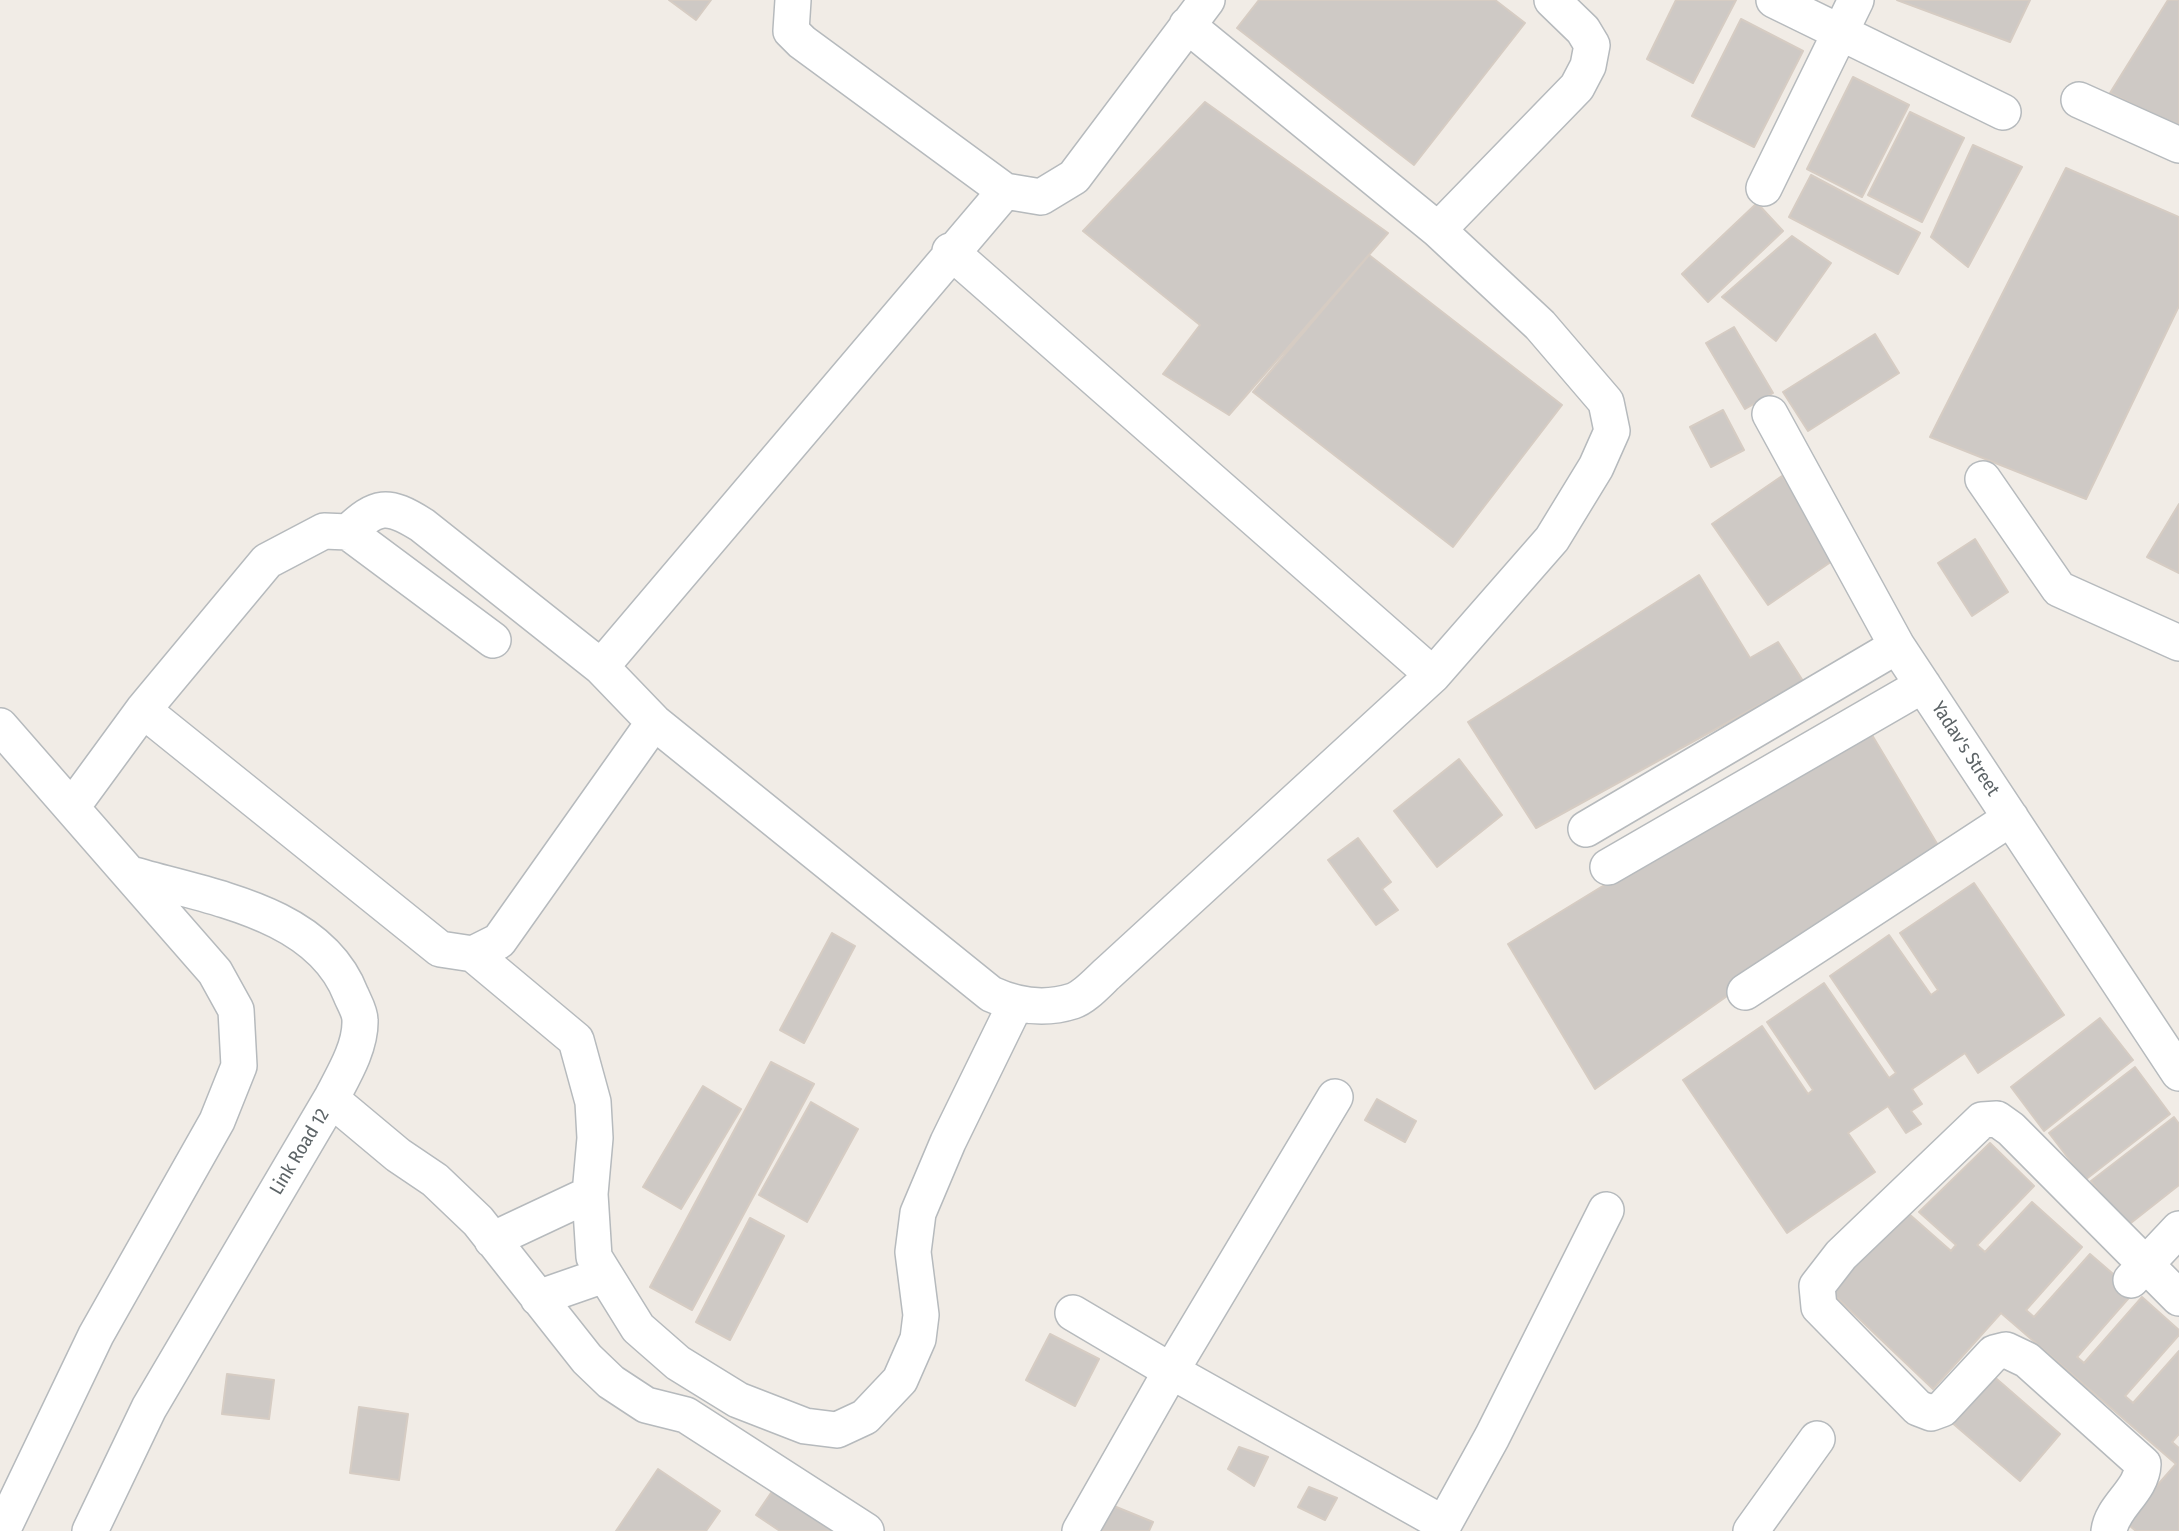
<!DOCTYPE html>
<html>
<head>
<meta charset="utf-8">
<style>
	body { margin:0 }
	canvas { display:block; background:#f1ece6 }
</style>
</head>
<body>
<canvas width="2179" height="1531"></canvas>
<script>
const ctx = document.querySelector('canvas').getContext('2d');
ctx.lineJoin = 'round';
function fillPath(path, color) { ctx.fillStyle = color; ctx.fill(path, 'evenodd'); }
function strokePath(path, color, width, dash) { ctx.strokeStyle = color; ctx.lineWidth = width; ctx.lineCap = dash ? 'butt' : 'round'; ctx.setLineDash(dash || []); ctx.stroke(path); }
function write(font, color, halo, rows, align = 'center') {
  ctx.font = font + ' "Fira Sans Condensed",sans-serif'; ctx.lineWidth = 5; ctx.setLineDash([]); ctx.textBaseline = 'middle'; ctx.strokeStyle = halo; ctx.fillStyle = color; for (const [text, x, y, turn = 0] of rows) {
    ctx.save(); ctx.translate(x, y); ctx.rotate((+turn || 0) * Math.PI / 180); ctx.textAlign = isNaN(turn) ? turn : align; if (halo) ctx.strokeText(text, 0, 0); ctx.fillText(text, 0, 0); ctx.restore();
  }
}
const building = new Path2D(`
	M669 0H711L696 20Z
	M1259 0H1495L1525 23 1414 165 1237 28Z
	M1676 0H1736L1693 83 1647 59Z
	M1897 0H2030L2010 42Z
	M2168 0H2179V127L2110 93Z
	M1741 19 1803 51 1754 147 1692 116Z
	M1853 77 1909 105 1862 197 1807 169Z
	M1205 102 1388 233 1229 415 1163 374 1200 325 1083 231Z
	M1910 112 1964 138 1922 222 1868 195Z
	M1973 145 2022 167 1968 267 1931 237Z
	M2066 168 2179 217V306L2086 499 1930 437Z
	M1811 175 1920 233 1898 274 1789 217Z
	M1757 203 1783 231 1708 302 1682 274Z
	M1792 236 1831 263 1776 341 1722 297Z
	M1369 255 1562 405 1453 547 1253 392Z
	M1734 327 1773 393 1745 409 1706 343Z
	M1875 334 1899 373 1808 431 1783 392Z
	M1723 410 1744 450 1711 467 1690 427Z
	M1782 476 1838 557 1768 605 1712 524Z
	M2179 504V573L2147 557Z
	M1975 539 2008 592 1972 616 1938 563Z
	M1699 575 1750 658 1778 642 1803 681 1536 828 1468 722Z
	M1866 725 1939 847 1595 1089 1508 944Z
	M1459 759 1502 815 1437 867 1394 811Z
	M1358 838 1391 882 1382 889 1398 910 1376 925 1328 860Z
	M1974 883 2064 1015 1978 1073 1965 1053 1912 1089 1922 1104 1911 1111 1921 1124 1906 1133 1888 1106 1848 1133 1875 1172 1787 1233 1683 1080 1762 1026 1808 1094 1813 1090 1767 1022 1824 983 1889 1078 1896 1073 1830 976 1889 935 1931 995 1938 990 1900 933Z
	M832 933 855 946 804 1043 780 1030Z
	M2100 1018 2133 1060 2044 1131 2011 1087Z
	M771 1062 814 1084 692 1310 650 1287Z
	M2135 1067 2170 1114 2085 1180 2049 1133Z
	M703 1086 741 1109 681 1209 643 1187Z
	M1377 1099 1416 1121 1405 1142 1365 1120Z
	M811 1102 858 1129 807 1222 759 1195Z
	M2174 1117 2179 1124V1185L2127 1226 2091 1181Z
	M1990 1143 2034 1186 1977 1245 1985 1252 2032 1202 2082 1247 2026 1310 2034 1317 2090 1254 2134 1292 2077 1357 2084 1363 2142 1297 2179 1330V1335L2125 1396 2133 1403 2179 1351V1434L2172 1442 2179 1448V1531H2136L2125 1522 2176 1464 2001 1313 1933 1389 1829 1290 1909 1214 1951 1251 1956 1245 1919 1212Z
	M750 1218 784 1236 730 1340 696 1322Z
	M1050 1334 1099 1359 1075 1406 1026 1380Z
	M227 1374 274 1380 269 1419 222 1414Z
	M1991 1374 2060 1434 2020 1481 1950 1421Z
	M359 1407 408 1414 399 1480 350 1473Z
	M1239 1447 1268 1457 1254 1486 1228 1469Z
	M658 1469 720 1511 706 1531H616Z
	M775 1487 841 1531H780L756 1515Z
	M1309 1487 1337 1498 1325 1520 1298 1507Z
	M1109 1504 1153 1522 1149 1531H1096Z`);
fillPath(building, '#cec9c5');
strokePath(building, '#d6ccc3', 2);
const street = new Path2D(`
	M793 0 791 31 802 42 1005 191 1041 197 1074 177 1207 0
	M1774 0 2003 112
	M2079 100 2179 145
	M1764 188 1856 0
	M1438 230 1577 87 1588 66 1592 45 1583 30 1552 0
	M950 251 1433 675
	M1770 414 1897 646 2179 1073
	M1983 479 2059 589 2179 643
	M348 532C377 505 387 503 422 525L601 667 654 722 991 994C1017 1006 1045 1010 1073 1001 1085 997 1098 982 1108 973L1433 675 1552 539 1596 467 1612 431 1606 402 1540 325 1438 230 1187 25
	M601 667 1005 191
	M143 710 440 949 473 954 499 941 654 722
	M0 726 215 972 236 1010 239 1066 217 1121 96 1335 2 1531
	M72 807 143 710 267 561 324 531 348 532 493 640
	M1586 829 1897 646
	M1608 867 1923 685
	M473 954 576 1040 593 1102 595 1138 590 1194 594 1257 638 1328 678 1363 738 1400 805 1426 837 1430 865 1417 900 1380 918 1339 921 1315 913 1252 918 1213 948 1142 1015 1005
	M1745 992 2011 818
	M331 1099 398 1155 435 1180 478 1221 587 1359 611 1382 646 1405 686 1415 866 1531
	M492 1240 590 1194
	M2131 1280 2179 1229
	M538 1298 604 1275
	M1073 1313 1171 1371 1335 1097
	M90 1531 149 1408 331 1099C343 1076 361 1047 360 1020 360 1012 354 1002 351 995 319 911 207 897 131 874
	M1080 1531 1171 1371 1444 1524 1492 1437 1606 1210
	M1751 1531 1817 1439
	M2109 1531C2112 1506 2142 1491 2143 1464L2027 1360 2006 1350 1994 1353 1942 1409 1931 1413 1918 1408 1819 1307 1817 1286 1841 1255 1982 1120 1997 1119 2011 1129 2179 1298`);
strokePath(street, '#b6babd', 38);
strokePath(street, '#fff', 35);
write('19px', '#5d6467', '#fff', [
	["Yadav's Street",1965,749,57],
	["Link Road 12",300,1152,-59]
]);
</script>
</body>
</html>
